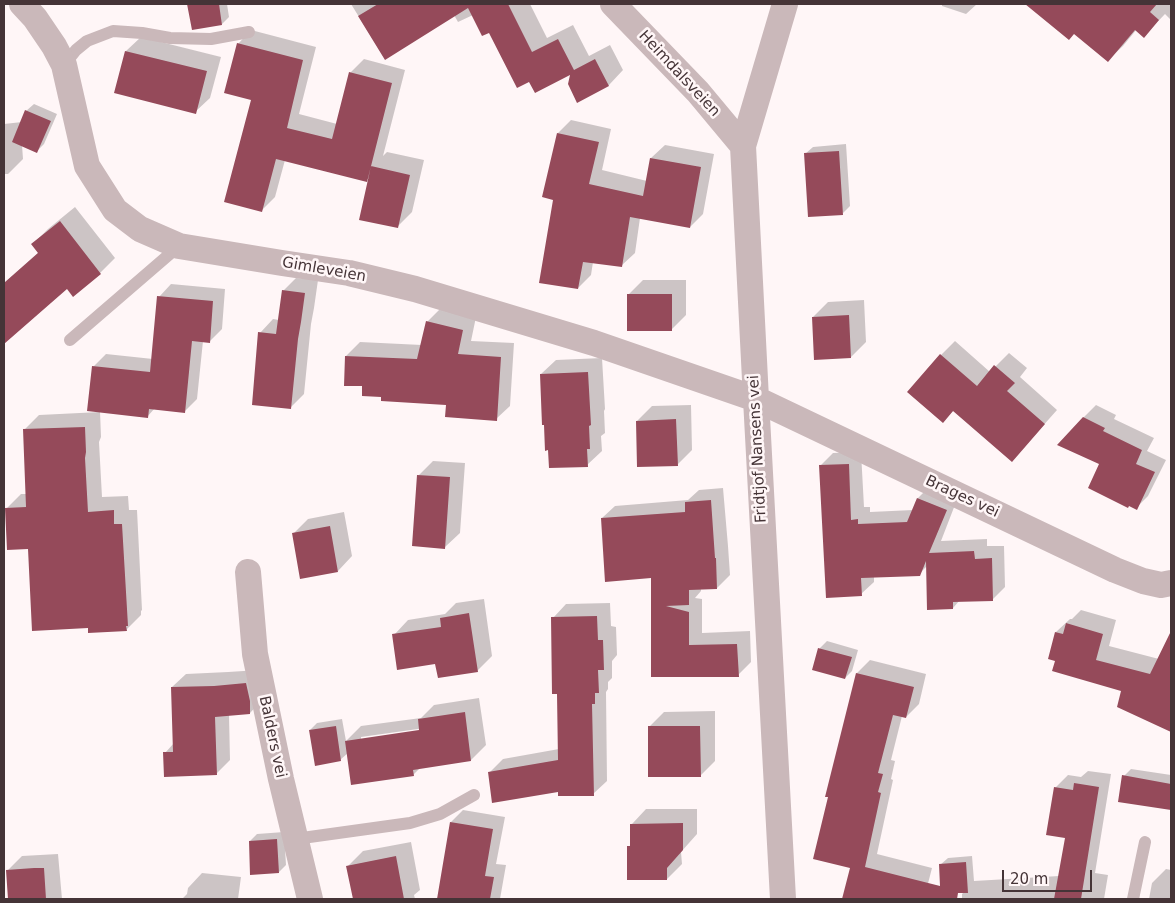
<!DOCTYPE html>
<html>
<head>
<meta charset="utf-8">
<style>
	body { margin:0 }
	#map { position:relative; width:1175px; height:903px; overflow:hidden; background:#fff6f7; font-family:"DejaVu Sans",sans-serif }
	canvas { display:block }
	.frame { position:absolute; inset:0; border:5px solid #453437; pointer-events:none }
	.scale { position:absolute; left:1002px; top:870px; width:90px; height:22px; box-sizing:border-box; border:2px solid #453437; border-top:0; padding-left:6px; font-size:15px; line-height:18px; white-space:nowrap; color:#453437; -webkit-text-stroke:4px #fff6f7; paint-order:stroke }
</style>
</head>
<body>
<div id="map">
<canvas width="1175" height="903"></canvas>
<div class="frame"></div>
<div class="scale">20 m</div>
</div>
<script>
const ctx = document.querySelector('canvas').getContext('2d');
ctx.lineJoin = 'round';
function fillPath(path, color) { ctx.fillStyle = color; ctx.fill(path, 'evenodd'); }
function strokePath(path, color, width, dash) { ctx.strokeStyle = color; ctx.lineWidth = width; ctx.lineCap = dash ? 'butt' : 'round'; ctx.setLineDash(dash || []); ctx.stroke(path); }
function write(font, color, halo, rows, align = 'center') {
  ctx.font = font + ' "DejaVu Sans",sans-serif'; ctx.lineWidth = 5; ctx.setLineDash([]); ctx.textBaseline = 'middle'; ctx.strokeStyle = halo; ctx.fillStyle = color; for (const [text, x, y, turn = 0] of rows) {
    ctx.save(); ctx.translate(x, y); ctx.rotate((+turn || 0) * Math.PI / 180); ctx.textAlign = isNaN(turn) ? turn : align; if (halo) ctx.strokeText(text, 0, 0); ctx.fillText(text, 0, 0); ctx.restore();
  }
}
fillPath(new Path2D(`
	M189 4H227L229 17 222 24 193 28Z
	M351 4H530L547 38 573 25 589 56 610 45 623 70 609 85 578 101 572 73 530 80 489 31 473 15 458 22 454 15 385 59Z
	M942 4H977L966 14 942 6Z
	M1044 4H1171V20L1165 14 1144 36 1137 29 1123 46 1108 60 1075 33 1037 12Z
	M251 30 316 47 299 114 337 124 350 73 364 59 405 70 383 156 387 152 424 160 412 212 397 227 370 177 366 180 285 160 275 197 261 211 253 99 238 44Z
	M141 37 221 57 210 98 195 112 116 92 126 51Z
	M34 104 57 114 44 144 37 151 22 145 23 159 8 174H4V124L22 122 26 111Z
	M571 120 611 129 602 170 647 181 651 158 665 145 714 154 703 214 690 227 640 218 635 253 621 266 593 262 591 275 578 288 555 199 558 133Z
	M846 144 850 206 843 213 805 154 813 147Z
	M75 207 115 258 100 273 73 295 67 287 9 338 4 332V283L39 252 33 244 48 229Z
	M296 278 318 280 314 308 311 324 304 394 291 407 260 333 273 319 279 320 283 291Z
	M643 280H686V315L671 330 628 295Z
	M171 284 225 289 222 329 209 342 203 341 197 399 184 412 155 408 147 417 100 411 101 437 99 442 102 497 128 496 129 510H137L142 610 141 611V615L126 630 89 627 29 548 6 509 21 494H27L24 430 39 415 100 412 93 367 106 354 153 359 159 297Z
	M864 300 866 342 851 357 813 317 828 302Z
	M441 308 476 317 471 341 514 343 510 406 496 419 447 404 383 395 364 385 345 384 346 356 360 342 422 345 427 322Z
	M955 341 990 372 1009 353 1027 368 1020 377 1057 410 1025 446 954 410 943 421 941 355Z
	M602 358 605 409 604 411 605 433 601 436 602 451 587 465 541 374 556 360Z
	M691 405 692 450 677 465 637 421 652 406Z
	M1096 405 1116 415 1114 419 1154 438 1147 451 1166 460 1148 496 1136 508 1100 464 1083 418Z
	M861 452 864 507H870V512L913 510 918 498 930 486 958 497 941 541 987 539V546H1004L1005 587 992 600H960L953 608 927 566 919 574 874 576V582L861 594 820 466 833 453Z
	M433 461 465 463 460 533 445 547 418 476Z
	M723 488 728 546 730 575 717 588H701V591L695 598 702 599V633L750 631 751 662 738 675 653 676 652 577 602 518 615 506 688 500 699 490Z
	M344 512 352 556 338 571 293 534 308 519Z
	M484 599 492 656 477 671 436 663 394 635 408 620 445 614 456 603Z
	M610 603 611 626 616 627 617 655 612 661V678L608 682V689L606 692 607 781 593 794 560 790 489 773 503 759 559 749 558 693 553 618 566 604Z
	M1081 610 1116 620 1109 646 1159 659 1171 646V731L1119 706 1123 690 1056 660 1049 658 1056 632 1070 619H1072Z
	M827 641 858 650 852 671 845 678 814 669 820 648Z
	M870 660 926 674 919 704 906 717 902 716 891 760 895 761 891 779 893 780 877 854 932 868 924 899H843L851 867 857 673Z
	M259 670 263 699 250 713 229 715 230 760 217 773 165 753 174 743 172 687 186 674 228 672Z
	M479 698 486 745 471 760 420 768 413 775 348 753 340 760 310 730 317 723 342 719 346 741 361 726 421 718 434 705ZM425 728V730L361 740V737Z
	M715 711V761L701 775 649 727 664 712Z
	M1131 769 1171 775V809L1119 801 1124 776Z
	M1088 771 1111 774 1095 873 1108 875 1104 899H962V894L964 892 940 865 948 858 972 856 974 881 1059 876 1066 837 1055 788 1068 775 1081 777Z
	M646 809H697V834L681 852 682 864 667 879 629 847 631 844 632 824Z
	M463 810 505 817 496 864 506 865 500 899H456L457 894 451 822Z
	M284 832 286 865 279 872 250 841 257 834Z
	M411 842 420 890 414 895 415 899H354L348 866 363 851Z
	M58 854 62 899H13L7 871 22 856Z
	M1166 869 1171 870V899H1149L1152 883Z
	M202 873 241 877 238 899H182L187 894 188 888Z`), '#0003');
fillPath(new Path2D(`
	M187 4H219L222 25 192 30Z
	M378 4H508L532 52 558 39 574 70 595 59 609 86 577 103 568 84 570 75 535 93 529 82 517 88 489 33 482 36 468 8 385 60 358 16Z
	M1025 4H1157L1150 12 1159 20 1144 38 1135 30 1108 62 1074 34 1069 40Z
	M237 43 303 60 287 128 332 139 349 72 392 83 367 182 276 159 262 212 224 202 251 100 224 93Z
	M125 51 207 71 196 114 114 93Z
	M25 110 51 121 37 153 12 142Z
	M557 133 599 142 589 184 643 196 650 158 701 167 690 228 630 217 622 267 583 262 578 289 539 283 553 200 542 197Z
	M839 151 843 215 808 217 804 153Z
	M371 166 410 175 398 228 359 220Z
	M60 221 101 274 73 297 67 289 4 344V283L38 253 31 244Z
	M282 290 305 293 301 322 298 339 291 409 252 405 258 332 276 334Z
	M627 294H672V331H627Z
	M157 296 213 301 210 343 192 341 185 413 149 409 148 418 87 411 92 366 150 372Z
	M849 315 851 358 814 360 812 317Z
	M426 321 463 330 458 354 501 357 497 421 445 417 446 405 381 401V397L362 396V386H344L345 356 417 359Z
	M940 354 977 386 994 365 1015 383 1007 391 1045 424 1012 462 953 411 943 423 907 392Z
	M588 372 591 425 589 426 590 449H587L588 467 549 468 548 450 545 451 544 425H542L540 374Z
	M1083 417 1105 428 1103 431 1142 450 1136 464 1155 472 1137 510 1129 506 1128 508 1088 488 1099 464 1057 445Z
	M676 419 678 466 637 467 636 421Z
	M85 427 86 452 85 458 88 512 114 510V524H122L128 626H126L127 631 88 633V628L32 631 28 549 7 550 5 508 26 507 23 429Z
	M849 464 851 520 858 519V524L907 522 917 498 947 510 929 553 974 551 975 559 992 558 993 601 953 602V609L927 610 926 561 920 576 861 578 862 596 826 598 819 465Z
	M417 475 450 477 445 549 412 546Z
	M711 500 715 558H716L717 589 689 590V605L666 606 689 612V645L737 644 739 677H651V578L605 582 601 518 685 512V502Z
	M330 526 338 572 300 579 292 533Z
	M469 613 478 672 438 678 435 664 397 670 392 634 441 627 440 618Z
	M597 616 598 640H603L604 670H598L599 693H595V704H592L594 796H558V792L492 803 488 772 558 760 557 694H552L551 617Z
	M1066 623 1103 634 1096 660 1150 674 1171 631V732L1117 707 1121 691 1052 671 1055 661 1048 659 1055 632 1063 634Z
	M818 648 852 657 845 679 812 670Z
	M856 673 914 687 906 718 893 715 878 773 883 774 878 792 881 793 865 867 940 886 939 864 966 862 968 893H958L957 899H842L850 868 813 859 828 797H825Z
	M246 683 250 701V714L215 717 217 775 164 777 163 752H173L171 687 214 686Z
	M465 712 471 761 413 770 414 776 351 785 345 741 419 730 418 719Z
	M336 726 341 761 315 766 309 730Z
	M648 726H700L701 777H648Z
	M1122 775 1171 784V810L1118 802Z
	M1074 783 1099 787 1081 899H1054L1065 838 1046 835 1054 787 1073 790Z
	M450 822 493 829 485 876 494 877 490 899H437Z
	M683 823V850L667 868V880H627V846H630V824Z
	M277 839 279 873 250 875 249 841Z
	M396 856 404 899H353L346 866Z
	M34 868H44L46 899H8L6 870Z`), '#954a5a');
strokePath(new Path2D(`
	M64 65 76 50 87 41 113 31 142 33 170 38 211 39 249 32
	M70 340 179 246
	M295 839 410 823 440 814 474 795
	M1133 899 1145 842`), '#cab8ba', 12);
strokePath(new Path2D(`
	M22 4 35 18 54 46 64 65 87 166 115 210 140 229 179 246 282 263 349 273 415 289 594 343 756 399 1115 570 1143 581 1161 585 1171 583
	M613 4 698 92 743 146
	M248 572 255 654 281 779 310 899
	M783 899 756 399 743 146 785 4`), '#cab8ba', 26);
write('15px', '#453437', '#fff6f7', [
	["Heimdalsveien",679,74,47],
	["Gimleveien",324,270,10],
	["Fridtjof Nansens vei",758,449,-93],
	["Brages vei",962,497,25],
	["Balders vei",272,737,78]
]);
</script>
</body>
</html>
